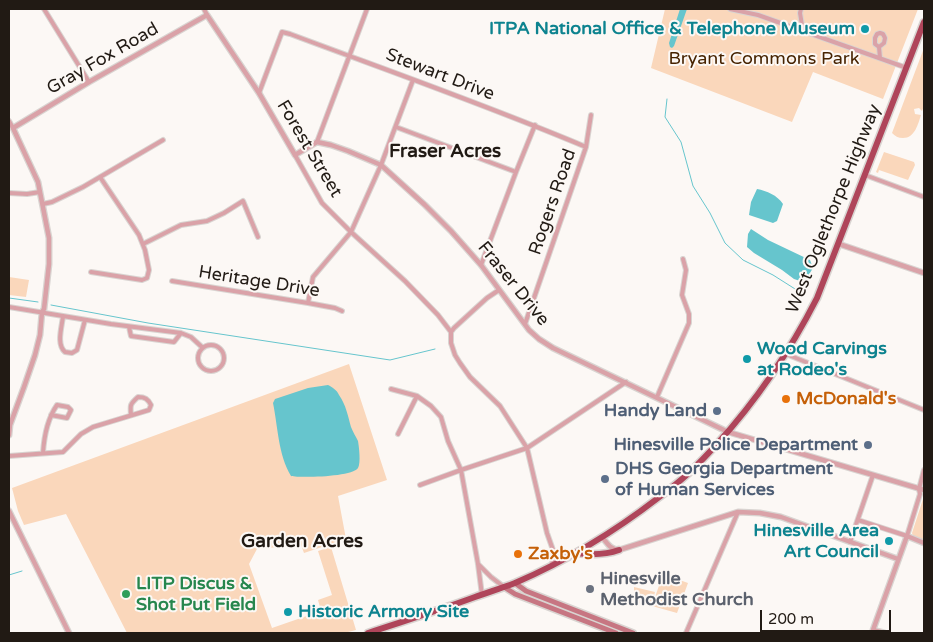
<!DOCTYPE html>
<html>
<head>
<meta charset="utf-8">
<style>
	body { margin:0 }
	#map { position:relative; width:933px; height:642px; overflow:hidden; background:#fcf8f5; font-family:"Varela Round",sans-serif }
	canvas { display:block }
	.frame { position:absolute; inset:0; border:10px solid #211a14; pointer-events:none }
	.scale { position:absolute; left:760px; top:610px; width:131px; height:22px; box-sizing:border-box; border:2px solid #211a14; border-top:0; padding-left:6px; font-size:15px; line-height:18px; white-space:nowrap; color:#211a14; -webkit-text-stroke:4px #fcf8f5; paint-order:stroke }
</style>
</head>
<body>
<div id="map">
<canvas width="933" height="642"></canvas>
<div class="frame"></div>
<div class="scale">200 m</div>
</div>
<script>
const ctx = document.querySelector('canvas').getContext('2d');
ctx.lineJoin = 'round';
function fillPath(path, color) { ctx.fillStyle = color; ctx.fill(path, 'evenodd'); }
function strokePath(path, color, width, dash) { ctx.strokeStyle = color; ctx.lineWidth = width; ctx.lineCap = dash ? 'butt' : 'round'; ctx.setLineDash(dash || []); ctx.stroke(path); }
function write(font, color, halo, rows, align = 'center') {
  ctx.font = font + ' "Varela Round",sans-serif'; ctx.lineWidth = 4; ctx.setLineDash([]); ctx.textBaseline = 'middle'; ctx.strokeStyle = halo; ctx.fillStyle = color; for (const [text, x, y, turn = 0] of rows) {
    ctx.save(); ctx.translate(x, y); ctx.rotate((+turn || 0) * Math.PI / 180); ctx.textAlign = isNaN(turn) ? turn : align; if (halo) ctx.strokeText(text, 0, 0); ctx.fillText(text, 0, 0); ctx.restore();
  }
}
fillPath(new Path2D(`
	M665 9H918L883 99 813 72 792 122 651 68Z
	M924 48V106L922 111 919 108 914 109 915 114 921 115C918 124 915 138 903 138 898 138 895 136 892 133Z
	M884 152 914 162 915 165 908 180 879 170 878 173 876 172Z
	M9 277 29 280 26 297 9 295Z
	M349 364 387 480 338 496 346 539 304 553 301 545 257 549 249 564 272 628 321 611 318 600 332 595 318 551 331 547 356 630 344 633H127L66 514 24 525 18 511 12 488Z
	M924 496V540L913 536 912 533Z
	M663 574 688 583 677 613 652 606Z
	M634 587 655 592 652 604 636 603V599H634Z`), '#fad7bb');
fillPath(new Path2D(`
	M680 9H687L674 46 672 48 670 47 669 43Z
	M757 189C767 191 777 195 783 204L777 221 773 223 749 215 751 202Z
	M751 229 768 240 810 260 813 268 805 281H800L794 279 782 270 754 253 747 247 748 234Z
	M328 385C332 387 337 390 339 395 346 405 348 416 351 427 353 432 356 437 358 441 359 447 361 463 358 468 352 477 301 478 291 476 278 454 278 427 273 403L275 399 308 388Z`), '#66c5cd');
strokePath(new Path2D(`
	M667 99 665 117 681 142 693 186 710 213 725 243 743 260 773 275 803 294
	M9 298 38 302
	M51 305 148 323 390 360 435 349
	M9 575 22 571`), '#66c5cd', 1);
const minor = new Path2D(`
	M44 9 89 82
	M204 9 207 15
	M730 9 758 15 907 68
	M801 9 800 13 803 31
	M879 47 875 44V38L877 34 880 33 883 34 885 38 884 43 879 47 880 58
	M259 93 282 32 290 34C389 71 489 106 586 147
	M9 121 13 128
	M396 127 516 172
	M317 142 367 9
	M295 155 322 203 351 232 405 281 438 315 451 332
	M865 175 924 197
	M9 193 27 194 40 192
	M43 204 52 202 83 187 163 140
	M143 244 181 225 207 221 224 213 243 201 258 237
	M481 265 516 172 535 125
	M91 272 142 280 147 278 149 270 145 250 139 235 100 177
	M172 281 308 303 335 308 342 311
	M499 290 487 298 454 328 451 332V343L455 355 460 363 470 377 500 406 527 448 547 533 553 550 552 566
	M308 303 313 277 351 232 381 165 413 80
	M9 307 111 324 181 333 191 337 203 348
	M63 316C62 327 56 344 65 352L72 353 77 350 85 320
	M525 324 586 147 591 115
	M129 327 131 336 174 342 181 333
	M198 358a13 13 0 1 1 26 0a13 13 0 1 1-26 0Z
	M786 354 924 410
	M391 389 417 396 431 406 441 417 448 441 461 470 478 564 482 595
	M657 397 689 323V314L682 295 686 270 683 259
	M398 434 417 396
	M43 453C44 437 48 418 57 405L68 407 71 410 67 418 51 415
	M9 456 63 452 81 434 93 427 149 410 151 405C148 399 145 397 138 397 130 404 130 405 131 415
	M420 485 461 470 527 448 626 382
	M858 520 907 536 920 494 919 489 924 470
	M850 542 873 475
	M553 550 568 557
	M478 564 491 577 504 587
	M686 633 738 512`);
const tertiary = new Path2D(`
	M839 244 924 273
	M9 435 10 425 24 387 35 355 40 335 42 312 44 309 49 264V238L38 182 13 128 89 82 207 15 259 93 295 155 317 142 331 145 348 151 381 165 425 205 451 231 481 265 529 330 539 339 553 348 728 432 924 490
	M9 511 69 633
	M602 537C608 544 610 549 619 550L738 512 760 513 781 517 898 559
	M884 633 873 630 907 536 924 543`);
const secondary = new Path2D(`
	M515 583 526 591 633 633
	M504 587 515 594 616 633`);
const trunk = new Path2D(`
	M575 553C591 555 605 555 619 550
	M368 633C404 621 440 610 475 597 489 592 502 588 515 583 566 561 614 532 658 498 666 492 674 486 682 479 694 469 706 456 717 444 757 400 790 351 817 298L924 22`);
strokePath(minor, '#d9d4d1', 6);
strokePath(tertiary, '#d9d4d1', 7);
strokePath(secondary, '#d9d4d1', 8);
strokePath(trunk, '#d9d4d1', 9);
strokePath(minor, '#daa2a8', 4);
strokePath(tertiary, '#daa2a8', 4.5);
strokePath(secondary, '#c77682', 5);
strokePath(trunk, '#af455a', 6);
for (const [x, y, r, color] of [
	[865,29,5,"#0f9aa8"],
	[747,359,5,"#0f9aa8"],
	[786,399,5,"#e8710a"],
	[717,411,5,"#5c6f8a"],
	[868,445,5,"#5c6f8a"],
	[605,479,5,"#5c6f8a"],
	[889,541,5,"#0f9aa8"],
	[518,554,5,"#e8710a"],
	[590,589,5,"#6b7280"],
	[126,594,5,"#2e9e5b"],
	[288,612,5,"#0f9aa8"]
]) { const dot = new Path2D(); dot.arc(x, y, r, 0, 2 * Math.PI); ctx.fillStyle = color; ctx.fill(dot); strokePath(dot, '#fcf8f5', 2); }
write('bold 18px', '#0d838f', '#fcf8f5', [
	["ITPA National Office & Telephone Museum",855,29],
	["Wood Carvings",757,349,"left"],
	["at Rodeo's",757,370,"left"],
	["Hinesville Area",879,531],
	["Art Council",879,552],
	["Historic Armory Site",298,612,"left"]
], 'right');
write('18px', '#211a14', '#fcf8f5', [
	["Gray Fox Road",103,59,-30],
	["Stewart Drive",440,75,21],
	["Forest Street",309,149,59],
	["Rogers Road",553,202,-71],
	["West Oglethorpe Highway",834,209,-68],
	["Heritage Drive",259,282,9],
	["Fraser Drive",513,284,51]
]);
write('18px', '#472300', '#fcf8f5', [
	["Bryant Commons Park",764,59]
]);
write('bold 18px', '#c56008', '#fcf8f5', [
	["McDonald's",796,399],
	["Zaxby's",528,554]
], 'left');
write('bold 18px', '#4e5e75', '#fcf8f5', [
	["Handy Land",707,411],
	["Hinesville Police Department",858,445],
	["DHS Georgia Department",615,469,"left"],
	["of Human Services",615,490,"left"]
], 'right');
write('bold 18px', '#5b616d', '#fcf8f5', [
	["Hinesville",600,579],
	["Methodist Church",600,600]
], 'left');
write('bold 18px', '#27864d', '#fcf8f5', [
	["LITP Discus &",136,584],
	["Shot Put Field",136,605]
], 'left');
write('bold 19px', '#211a14', '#fcf8f5', [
	["Fraser Acres",445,152],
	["Garden Acres",302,542]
]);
</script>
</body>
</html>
